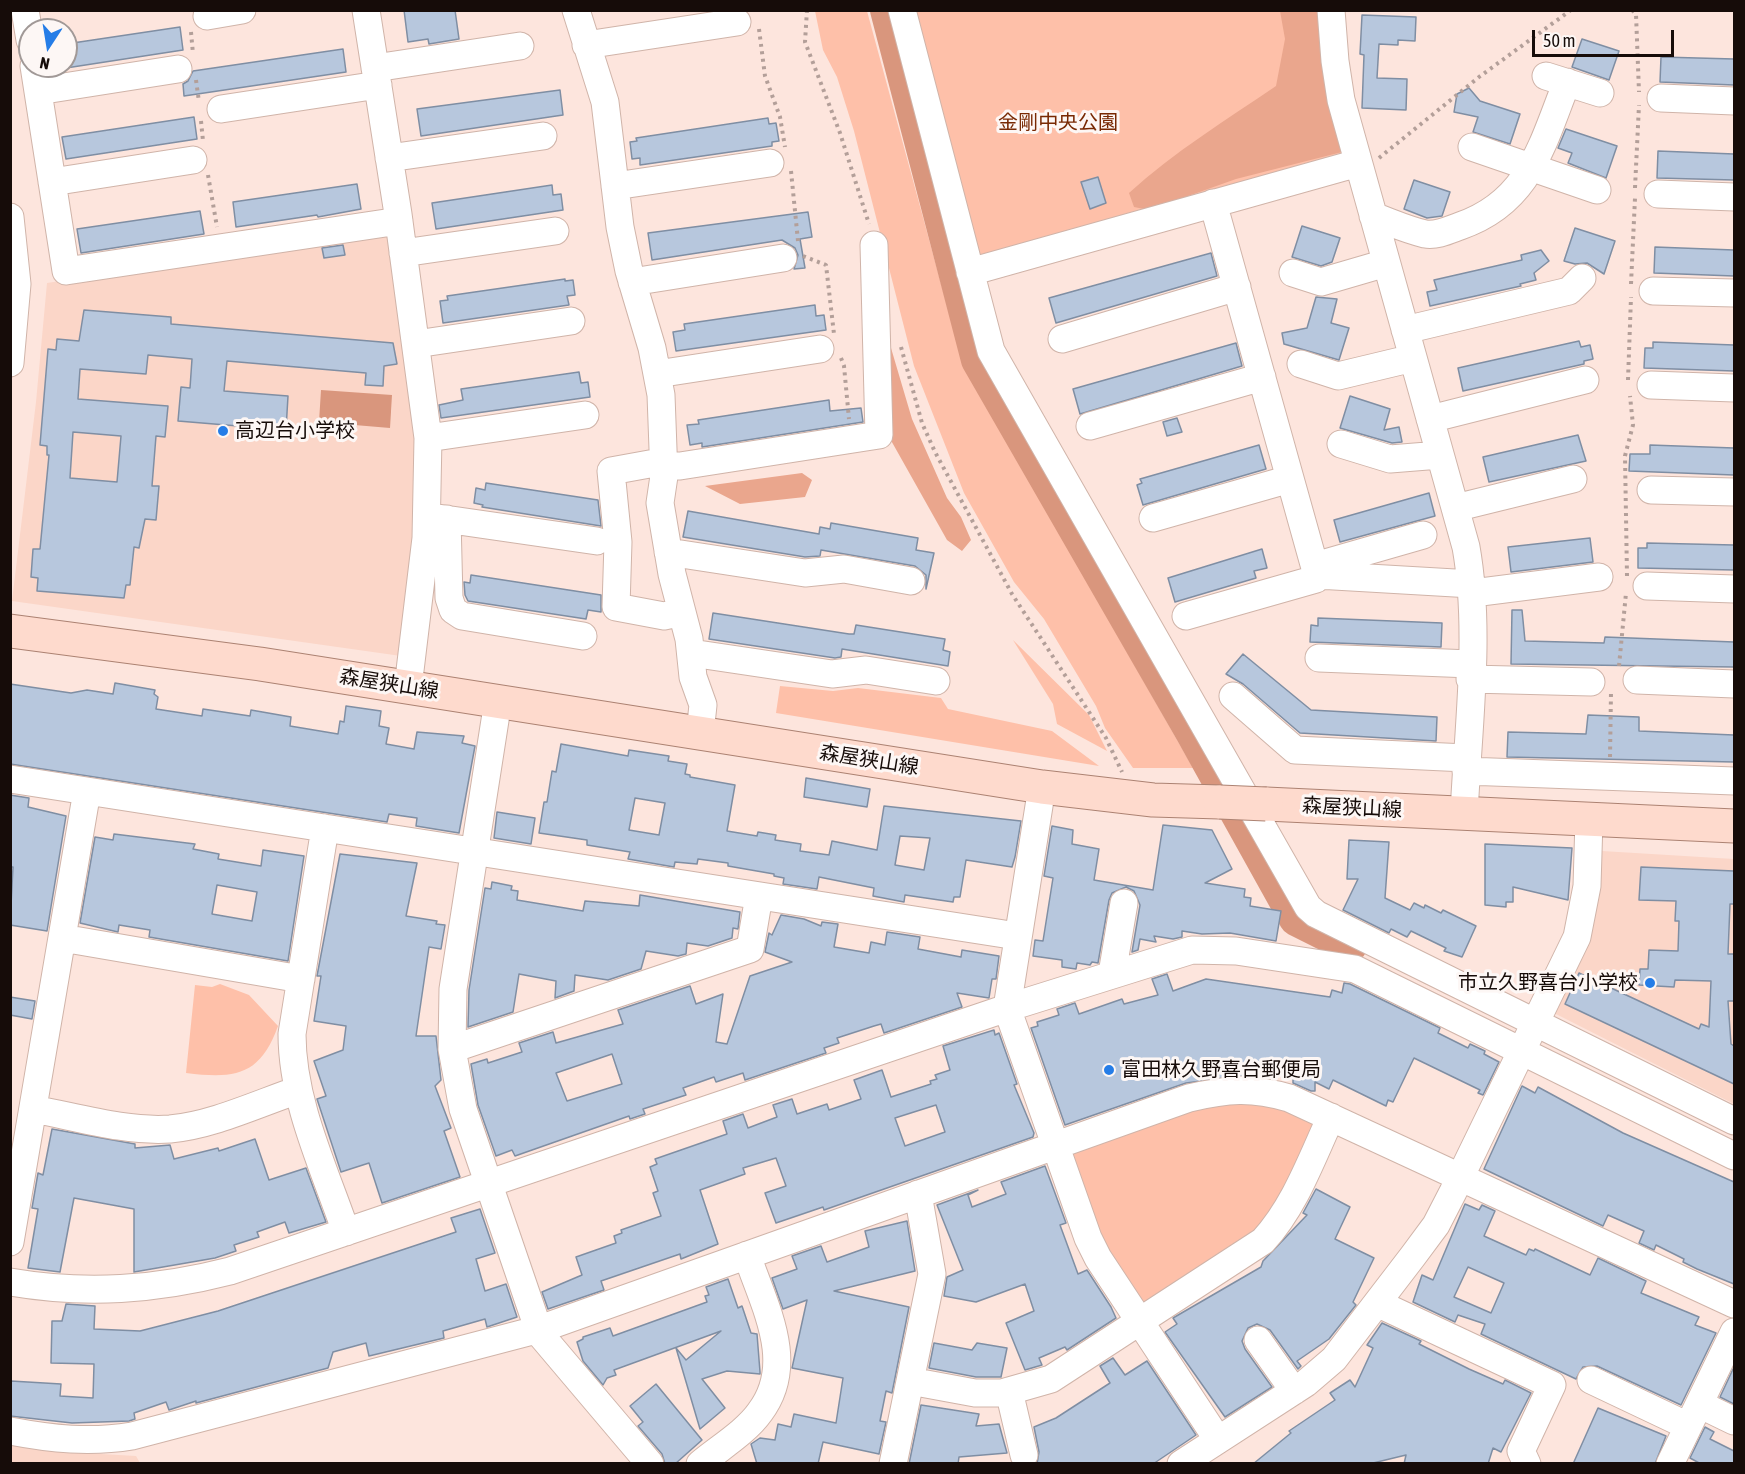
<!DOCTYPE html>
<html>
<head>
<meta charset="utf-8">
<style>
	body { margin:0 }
	#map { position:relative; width:1745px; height:1474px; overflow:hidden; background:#fde5dd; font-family:"Asap Condensed",sans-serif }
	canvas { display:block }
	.frame { position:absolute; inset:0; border:12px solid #160c09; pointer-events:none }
	.north { position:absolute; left:18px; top:18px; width:60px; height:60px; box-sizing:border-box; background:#fdf7f5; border:2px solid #a19997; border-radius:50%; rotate:192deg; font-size:16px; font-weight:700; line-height:24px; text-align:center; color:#160c09 }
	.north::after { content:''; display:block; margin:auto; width:21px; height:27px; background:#257de7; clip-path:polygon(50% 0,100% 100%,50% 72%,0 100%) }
	.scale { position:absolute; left:1532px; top:30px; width:142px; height:27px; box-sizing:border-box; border:3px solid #160c09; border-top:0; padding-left:8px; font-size:18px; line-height:21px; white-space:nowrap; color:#160c09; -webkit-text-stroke:4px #fdf7f5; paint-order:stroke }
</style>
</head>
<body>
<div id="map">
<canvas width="1745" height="1474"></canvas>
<div class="frame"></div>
<div class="north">N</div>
<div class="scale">50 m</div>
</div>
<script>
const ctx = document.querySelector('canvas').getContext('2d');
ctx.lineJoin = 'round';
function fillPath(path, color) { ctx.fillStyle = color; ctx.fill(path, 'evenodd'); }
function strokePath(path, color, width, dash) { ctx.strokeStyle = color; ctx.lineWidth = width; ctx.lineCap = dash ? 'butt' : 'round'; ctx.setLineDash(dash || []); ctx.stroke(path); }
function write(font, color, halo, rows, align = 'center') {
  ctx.font = font + ' "Asap Condensed","Noto Sans JP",sans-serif'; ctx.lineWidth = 6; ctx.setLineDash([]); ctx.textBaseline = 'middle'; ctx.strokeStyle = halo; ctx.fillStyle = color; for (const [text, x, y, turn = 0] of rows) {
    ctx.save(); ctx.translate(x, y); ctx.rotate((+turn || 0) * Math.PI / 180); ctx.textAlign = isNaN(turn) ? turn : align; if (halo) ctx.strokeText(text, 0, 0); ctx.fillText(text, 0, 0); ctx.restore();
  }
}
fillPath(new Path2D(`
	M387 231 405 350 418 470 414 557 401 656 12 601 36 402 47 283Z
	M1602 851 1734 859V1104L1550 1011 1597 888Z
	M10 1444 49 1451 136 1456 140 1463H11Z`), '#fbd6c8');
fillPath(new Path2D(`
	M815 11H867L962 361 1193 768H1133L1105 728 1096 706 1044 619 1014 582 964 493 914 366 854 131 837 77 823 50Z
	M913 11H1324L1347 158 980 261Z
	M1013 640 1089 715 1107 751 1057 724 1053 704Z
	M780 686 833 691 858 688 941 698 948 709 1052 731 1099 766 776 713Z
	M220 984 249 995 278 1026C260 1076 235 1079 186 1073L195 985 212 987Z
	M1247 1095 1319 1121 1275 1217 1159 1299 1143 1304C1120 1268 1063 1193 1073 1150L1214 1100Z`), '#fec0a9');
fillPath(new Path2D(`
	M1280 11H1321L1342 152 1236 179 1149 210 1134 207 1129 193C1174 152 1226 120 1276 86L1285 39Z
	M886 345 891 348 912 419 947 498 961 517 971 540 962 551 947 540 884 428Z
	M802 473 812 480 805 497 740 504 705 486Z`), '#eaa68d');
fillPath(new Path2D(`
	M321 390 392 395 390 428 319 422Z`), '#d9967d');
strokePath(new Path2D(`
	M887 10 978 360 1192 732 1296 919 1350 946`), '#d9967d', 34);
const building = new Path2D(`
	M404 10H455L459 39 429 44 428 39 408 42Z
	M1362 15 1416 17 1415 41 1398 40V45L1379 44 1377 78 1407 79 1406 110 1362 108 1364 55 1360 54Z
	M180 27 183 50 66 68V44Z
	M1582 39 1619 51 1609 80 1572 67Z
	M343 49 346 72 184 96 183 84 188 81 193 71Z
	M1661 57 1734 59V85L1660 82Z
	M1469 88 1480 101 1520 114 1510 144 1473 132 1478 117 1454 112 1457 94Z
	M560 90 563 115 421 136 417 109Z
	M194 117 197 139 66 159 62 137Z
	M768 118 769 124 776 123 779 141 772 142V146L640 165V158L632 159 630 142 637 141 636 138Z
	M1566 129 1617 146 1606 178 1568 163 1572 153 1558 148Z
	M1658 151 1734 154V180L1657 178Z
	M1098 177 1106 203 1090 209 1081 182Z
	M1414 180 1450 192 1442 216 1427 218 1404 209Z
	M357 184 361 209 318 217 317 215 236 227 233 202Z
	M552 185 553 195 561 194 563 210 436 229 432 203Z
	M200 211 204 234 81 253 77 229Z
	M808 212 812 237 800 239 805 268 794 269 798 255 795 248 782 240 652 260 648 233Z
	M1302 226 1340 238 1332 262 1321 266 1292 257Z
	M1575 228 1615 241 1604 274 1587 263 1575 264 1564 261Z
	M343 245 345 255 324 258 322 248Z
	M1655 247 1734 250V276L1654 273Z
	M1541 250 1549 261 1534 273 1536 280 1520 284 1521 286 1430 306 1427 292 1437 290 1434 280 1522 260 1521 255Z
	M1211 253 1217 276 1056 323 1049 298Z
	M565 279V281L573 280 575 295 567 296 569 305 443 323 440 301 448 300 447 296Z
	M1316 297 1337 299 1331 323 1349 328 1339 360 1284 344 1282 333 1307 328Z
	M815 305 816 316 824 315 826 330 676 351 673 332 685 330 684 324Z
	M84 310 171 317V324L393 343 397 364 384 366 383 386 365 385 366 373 227 361 224 391 288 396 286 430 178 421 181 387 190 388 192 359 148 355 146 374 80 369 78 399 168 406 165 437 156 436 152 486H159L156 520 145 519 139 548 134 547 130 585H126L124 598 37 591 38 578 31 577 33 549H40L49 455H47V446L40 445 48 349 56 350 57 339 79 341ZM73 432 121 436 117 482 70 478Z
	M1579 341 1581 347 1590 345 1593 359 1584 361V364L1463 391 1458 368Z
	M1653 342 1734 345V371L1644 368 1645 348H1653Z
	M1236 343 1242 366 1080 414 1073 389Z
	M579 372 581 383 588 382 590 397 441 418 439 405 463 400 461 389Z
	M1350 396 1390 409 1384 430 1399 427 1402 442 1392 443 1340 428Z
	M829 400 830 411 861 408 863 422 702 447V443L690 445 687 425 699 424 698 420Z
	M1177 418 1182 432 1167 436 1163 422Z
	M1578 435 1586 461 1489 482 1483 457Z
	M1259 445 1266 469 1143 505 1137 485 1142 483 1140 479Z
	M1650 445 1734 448V475L1629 471 1630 454H1650Z
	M486 483 598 500 601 526 482 507 483 505 474 503 476 488 485 490Z
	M1429 493 1435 516 1340 542 1334 520Z
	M688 511 819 534 820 527 830 529 831 523 918 538 916 550 934 553 926 589V575L915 566 821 550 820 556 805 557 683 537Z
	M1590 538 1593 562 1511 572 1508 547Z
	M1647 543 1734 545V570L1638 568V548H1647Z
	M1262 549 1267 568 1254 571 1256 578 1175 602 1168 578Z
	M471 575 601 595V612L588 610 586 619 468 601 465 595 464 582 470 583Z
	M1512 610H1522L1525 641 1604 643 1605 637 1734 642V667L1511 664Z
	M713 613 849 634H854L856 625 945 639 943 650 950 652 948 666 842 649 841 657 835 658 709 639Z
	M1318 618 1442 623 1441 647 1310 642 1311 625 1318 626Z
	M1243 654 1311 710 1437 717 1436 741 1300 733 1243 684 1226 674Z
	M115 683 155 690 154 694 158 697 156 709 202 716 203 709 250 716 251 710 291 717 290 726 338 734 340 721 344 722 346 706 381 711 379 726 389 728 386 744 414 749 417 732 464 736 462 743 475 746 459 833 416 826 417 818 389 814 387 822 10 764V684L71 693 87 690 113 694Z
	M1588 715 1639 717V731L1734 735V762L1507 757 1508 732 1586 734Z
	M561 744 628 756 629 750 669 756 668 761 687 764 685 774 690 775V777L735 785 727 831 757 836 758 832 776 835 775 840 801 844 800 851 829 855 832 841 877 850 884 806 1021 821 1015 857 1012 867 966 860 960 897H954L953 902 905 895 904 902 873 896 874 888 819 877 817 889 783 884 784 878 774 876V874L728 866V863L698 859 697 864 675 862 674 867 628 859 630 852 587 845V840L539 833 544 802H547L552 771 556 772ZM635 798 665 803 659 835 629 830ZM900 836 930 838 924 870 895 865Z
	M806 778 870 789 867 807 804 797Z
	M10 795 29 798 28 807 66 816 47 931 10 925 13 867H10Z
	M497 812 535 818 531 844 494 838Z
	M1163 825 1212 830 1232 869 1205 883 1245 889 1244 897 1251 898 1250 906 1281 911 1276 941 1230 933 1202 934 1182 931V937L1173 939 1154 936 1156 942 1140 939 1138 950 1132 952 1140 905 1134 891 1126 887 1112 893 1109 900 1098 963 1092 962 1090 965 1077 963 1076 969 1062 967V960L1033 956 1035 940 1043 941 1053 878 1044 876 1052 826 1073 830 1072 844 1099 849 1094 880 1153 890Z
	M114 834 195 844 193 849 219 854 218 859 261 866 263 850 304 856 288 961 149 937 150 930 119 925 118 932 80 923 95 837 113 840ZM217 885 257 892 252 921 212 914Z
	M1349 840 1389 842 1385 898 1410 910 1414 903 1424 908 1425 905 1441 913 1443 910 1476 926 1462 957 1444 951 1446 948 1411 931 1407 937 1391 929 1389 933 1343 910 1358 879H1347Z
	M1485 844 1572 848 1568 900 1513 887V902H1506V907L1485 905Z
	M340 854 417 863 406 916 437 921 436 924 445 925 441 949 429 947 416 1036H436L441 1080 435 1086 451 1128 444 1131 460 1177 382 1203 369 1163 341 1172 317 1099 326 1096 314 1061 343 1050 346 1026 314 1021 321 976H317Z
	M1641 867 1734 871V904H1730L1728 954H1734V1001H1728L1731 1044 1734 1046V1084L1565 1004 1579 973 1699 1029 1701 1024 1709 1027 1711 981 1675 980 1674 987 1639 985 1640 969H1648L1649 950 1678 951 1679 921H1675L1676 901 1639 900Z
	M492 882 512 886 511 890 518 891 517 900 583 911 585 901 639 906 640 895 740 912 738 929 733 928 732 938 708 946 687 943 686 954 678 956 646 951 641 969 608 980 575 975 574 991 555 998 556 981 519 974 513 1012 468 1027 469 990 485 888 491 889Z
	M781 915 804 919 821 926 822 922 838 924 834 947 869 953 871 942 885 945 887 932 920 937 918 949 961 957 962 950 999 956 996 979H992L989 998 957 993 962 1007 884 1033 881 1024 874 1026 837 1038 839 1043 824 1048 826 1053 745 1080 743 1073 716 1082 714 1077 683 1088 686 1095 643 1109 645 1114 630 1119 629 1116 515 1156 512 1150 496 1156 478 1105 471 1064 487 1059 488 1063 522 1052 519 1043 553 1032 556 1043 623 1024 618 1010 690 986 696 1004 723 994 716 1042 727 1044 750 976 792 962 765 952 769 933 772 935ZM612 1054 622 1084 567 1101 556 1073Z
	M1167 974 1173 991 1206 979 1330 997 1332 990 1342 993 1344 983 1350 984 1440 1028 1438 1033 1468 1048 1470 1044 1485 1051 1484 1054 1499 1062 1483 1095 1478 1093 1480 1090 1414 1058 1393 1102 1388 1100 1386 1106 1333 1080 1329 1089 1315 1082V1091H1311L1293 1083V1076L1270 1075V1072L1186 1083 1065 1125 1031 1028 1038 1026 1037 1022 1059 1015 1057 1009 1075 1003 1079 1014 1122 999 1124 1004 1158 995 1152 979Z
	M10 997 35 1001 32 1019 10 1015Z
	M994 1030 995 1035 999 1033 1017 1084 1014 1085 1034 1133 1033 1137 824 1210 823 1207 776 1223 765 1193 786 1186 776 1158 743 1168 745 1174 700 1190 718 1244 681 1259 680 1254 601 1281 604 1290 548 1309 542 1292 582 1275 576 1257 616 1243 614 1236 622 1233 621 1230 661 1216 653 1193 658 1191 650 1167 657 1164 655 1159 727 1134 723 1121 743 1114 748 1128 777 1117 773 1105 792 1099 797 1114 827 1104 829 1110 861 1099 854 1080 882 1070 891 1097 931 1084 930 1081 937 1079 935 1075 950 1070 943 1046ZM936 1105 945 1132 905 1146 895 1118Z
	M1522 1086 1535 1093 1538 1087 1623 1133 1734 1182V1284L1697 1269 1683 1262 1684 1259 1656 1245 1654 1250 1639 1243 1644 1231 1608 1215 1603 1226 1484 1169Z
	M52 1129 135 1144V1148L170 1145 174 1159 218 1148 219 1151 255 1139 269 1180 306 1168 326 1222 289 1233 285 1222 257 1232 259 1237 234 1245 236 1251 215 1258 134 1272V1209L74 1198 60 1272 28 1268 38 1209 32 1208 38 1173 43 1175Z
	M1045 1166 1066 1223 1060 1225 1078 1274 1087 1270 1111 1307 1116 1318 1067 1350 1065 1347 1039 1358 1042 1365 1025 1370 1006 1323 1034 1311 1025 1284 976 1302 944 1296 947 1277 963 1270 937 1205 978 1190 968 1195 972 1207 1006 1194 1001 1182Z
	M1316 1189 1350 1207 1335 1239 1374 1258 1353 1302 1356 1305 1329 1339 1297 1361 1301 1366 1298 1369 1270 1330 1257 1324 1248 1328 1242 1341 1245 1349 1272 1387 1225 1417 1165 1332 1177 1324 1173 1318 1261 1267 1263 1261 1307 1215 1303 1213Z
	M1465 1204 1479 1210 1482 1205 1495 1211 1484 1236 1526 1255 1529 1249 1534 1251 1535 1249 1590 1275 1598 1258 1646 1281 1641 1293 1699 1317 1695 1325 1716 1333 1681 1405 1597 1366 1583 1367 1576 1379 1481 1334 1485 1324 1458 1315 1455 1322 1413 1302 1422 1275 1433 1280ZM1468 1267 1504 1283 1491 1313 1454 1297Z
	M480 1209 495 1253 476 1259 485 1291 506 1284 517 1317 487 1327 485 1319 443 1331 444 1338 369 1356 366 1343 333 1352 328 1368 196 1403V1401L169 1410 166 1402 134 1413 135 1419 129 1421 72 1423 10 1416 11 1381 61 1384 60 1396 93 1398 94 1364 51 1363 52 1321H62L66 1304 95 1306 94 1329 140 1331 218 1311 456 1232 451 1218Z
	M907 1221 915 1271 834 1291 909 1307 892 1393 886 1391 880 1421 886 1422 879 1454 823 1442 818 1464H757L751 1444 760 1438 775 1440 778 1424 791 1427 794 1414 836 1423 843 1378 792 1368 807 1300 783 1309 772 1278 797 1269 792 1256 821 1246 827 1262 869 1247 865 1231Z
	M728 1279 738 1308 742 1306 751 1333 757 1334 760 1372V1374L727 1371 702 1379 725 1408 700 1429 676 1348 686 1360 721 1331 614 1370 616 1375 607 1378 603 1385 583 1361 577 1342 583 1339V1337L610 1328 613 1336 707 1302 705 1296 709 1295 706 1287Z
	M1382 1323 1421 1341 1419 1344 1469 1369 1503 1384 1505 1380 1531 1393 1501 1452 1493 1448 1488 1464H1404L1406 1455 1369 1464H1253L1291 1433 1289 1431 1335 1400 1330 1393 1350 1380 1355 1387 1373 1348 1367 1345Z
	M934 1343 972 1350 977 1343 1007 1348 1001 1377H976L929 1368Z
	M1113 1358 1125 1375 1147 1361 1196 1435 1153 1464H1037L1039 1452 1034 1427 1056 1418 1110 1383 1100 1366Z
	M1734 1367V1404L1720 1397Z
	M656 1384 702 1440 675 1464H665L662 1454 638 1426 643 1422 630 1406Z
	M921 1405 979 1414 976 1426 999 1424 1007 1453 959 1457 958 1464H909Z
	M1598 1408 1666 1436 1655 1464H1573Z
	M1705 1427 1714 1432 1710 1439 1734 1451V1464H1701L1690 1458Z`);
fillPath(building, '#b7c7dd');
strokePath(building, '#7f8ea3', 1.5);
const minor = new Path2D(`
	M25 10 30 40
	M366 10 398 214 428 438 426 538 408 687
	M576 10 605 102 620 227 629 271 652 348 661 395 664 476 660 503 672 574 689 639 693 677 703 705 700 733
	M902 10 991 351 1308 907 1316 914 1734 1121
	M1331 10 1335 61 1341 100 1466 547C1481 631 1468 728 1464 814
	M207 16 242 10
	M586 45 737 22
	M34 66 66 271 399 221
	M375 68 520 46
	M1546 76 1600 93
	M38 91 178 69
	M1661 98 1734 101
	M221 109 378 85
	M1472 147 1597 190
	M389 158 543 136
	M52 182 193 160
	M615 186 770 163
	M1658 194 1734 197
	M1213 203 1317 575
	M1373 216C1390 222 1407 230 1425 234 1437 236 1449 230 1460 226 1530 202 1542 144 1567 82
	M10 217 17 284 10 363
	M403 253 555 231
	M970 272 1358 163
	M1293 273 1321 282 1386 263
	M632 282 783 258
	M1653 291 1734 293
	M1405 330 1569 291 1582 278
	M1062 339 1237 287
	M416 344 571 321
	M1301 364 1338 376 1413 358
	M657 374 820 349
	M1651 385 1734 388
	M1430 419 1585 380
	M1090 426 1262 377
	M428 438 585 415
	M1341 444 1390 459 1440 455
	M1651 490 1734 492
	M1455 508 1573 479
	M431 517 597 541
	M1153 518 1290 479
	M447 519 449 598 453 610 462 616 583 636
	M668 552 805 573 844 569 911 581
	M1315 566 1423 535
	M1647 586 1734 589
	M1473 593 1599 577
	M682 612 664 616 616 607 618 542 611 471 655 463 663 466H680L879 435 874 245
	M1186 616 1316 579 1317 575 1472 584
	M691 653 832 674 866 670 936 681
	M1319 658 1471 664
	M1470 679 1591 682
	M1637 680 1734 684
	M1233 696 1295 750 1466 758
	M498 701 453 989 452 1049 463 1109 540 1334 650 1464
	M1466 771 1734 781
	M10 779 1017 936
	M1042 787 1007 1008 1088 1238 1098 1258 1218 1440
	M325 828 292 1034C292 1102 324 1168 346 1232
	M62 938 301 979
	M1112 974 1124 903
	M452 1049 750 949 759 896
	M33 1109C77 1117 125 1132 170 1129 213 1125 257 1104 298 1090
	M10 1242 87 791
	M10 1282C86 1295 156 1290 230 1271L1007 1008 1192 950 1236 951 1355 969 1734 1156
	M1377 1303 1552 1385 1521 1451 1527 1464
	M1258 1340 1294 1391
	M1591 1380 1688 1426
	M910 1381 975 1393H1002L1051 1379 1263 1241C1295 1206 1311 1160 1331 1117
	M1009 1391 1024 1455
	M1699 1404 1734 1421
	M10 1431C52 1439 90 1443 132 1436L540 1329 1189 1098C1228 1089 1251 1087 1289 1098L1734 1304
	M700 1464C719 1448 746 1432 760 1412 797 1363 764 1306 747 1255
	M893 1464 932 1274 918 1194
	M1181 1464 1306 1383 1334 1359 1413 1256 1436 1225 1453 1192 1577 937 1587 886 1589 820
	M1670 1464 1734 1332`);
const major = new Path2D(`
	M10 631 260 664 1042 787 1153 800 1220 802
	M1266 804 1734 826`);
strokePath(minor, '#d0b4a9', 29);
strokePath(major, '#ac8272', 35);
strokePath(new Path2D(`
	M807 10 805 42 840 133 869 224
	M1632 10 1636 14 1639 92
	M759 29 765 76 780 117 785 147
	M191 32 193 54
	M196 80 199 102
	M201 121 203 141
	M1379 158 1479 77 1571 10
	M791 171 798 241
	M208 175 217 227
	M1635 188 1639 105
	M803 256 826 265 834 334
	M1631 284 1635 198
	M901 347 922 423 935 452 1012 594 1106 738 1122 772
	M841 358 844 366 849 419
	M1628 380 1631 297
	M1627 576 1625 456 1633 425 1630 396
	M1619 666 1626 593
	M1610 757 1611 692`), '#b39f99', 4, [3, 4.5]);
strokePath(minor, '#fff', 27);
strokePath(major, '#fedacd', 33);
const majorBridge = new Path2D(`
	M1220 802 1266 804`);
strokePath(majorBridge, '#ac8272', 35, []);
strokePath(majorBridge, '#fedacd', 33);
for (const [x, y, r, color] of [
	[223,431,6,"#257de7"],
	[1650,983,6,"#257de7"],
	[1109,1070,6,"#257de7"]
]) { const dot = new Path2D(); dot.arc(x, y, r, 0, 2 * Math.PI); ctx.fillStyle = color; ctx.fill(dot); strokePath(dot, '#fdf7f5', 2); }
write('20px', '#782903', '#fdf7f5', [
	["金剛中央公園",1058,123]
]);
write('20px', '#160c09', '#fdf7f5', [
	["高辺台小学校",235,431],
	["市立久野喜台小学校",1638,983,"right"],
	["富田林久野喜台郵便局",1121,1070]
], 'left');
write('20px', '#160c09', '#fdf7f5', [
	["森屋狭山線",389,684,9],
	["森屋狭山線",869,760,9],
	["森屋狭山線",1352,808,3]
]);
</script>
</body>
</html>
